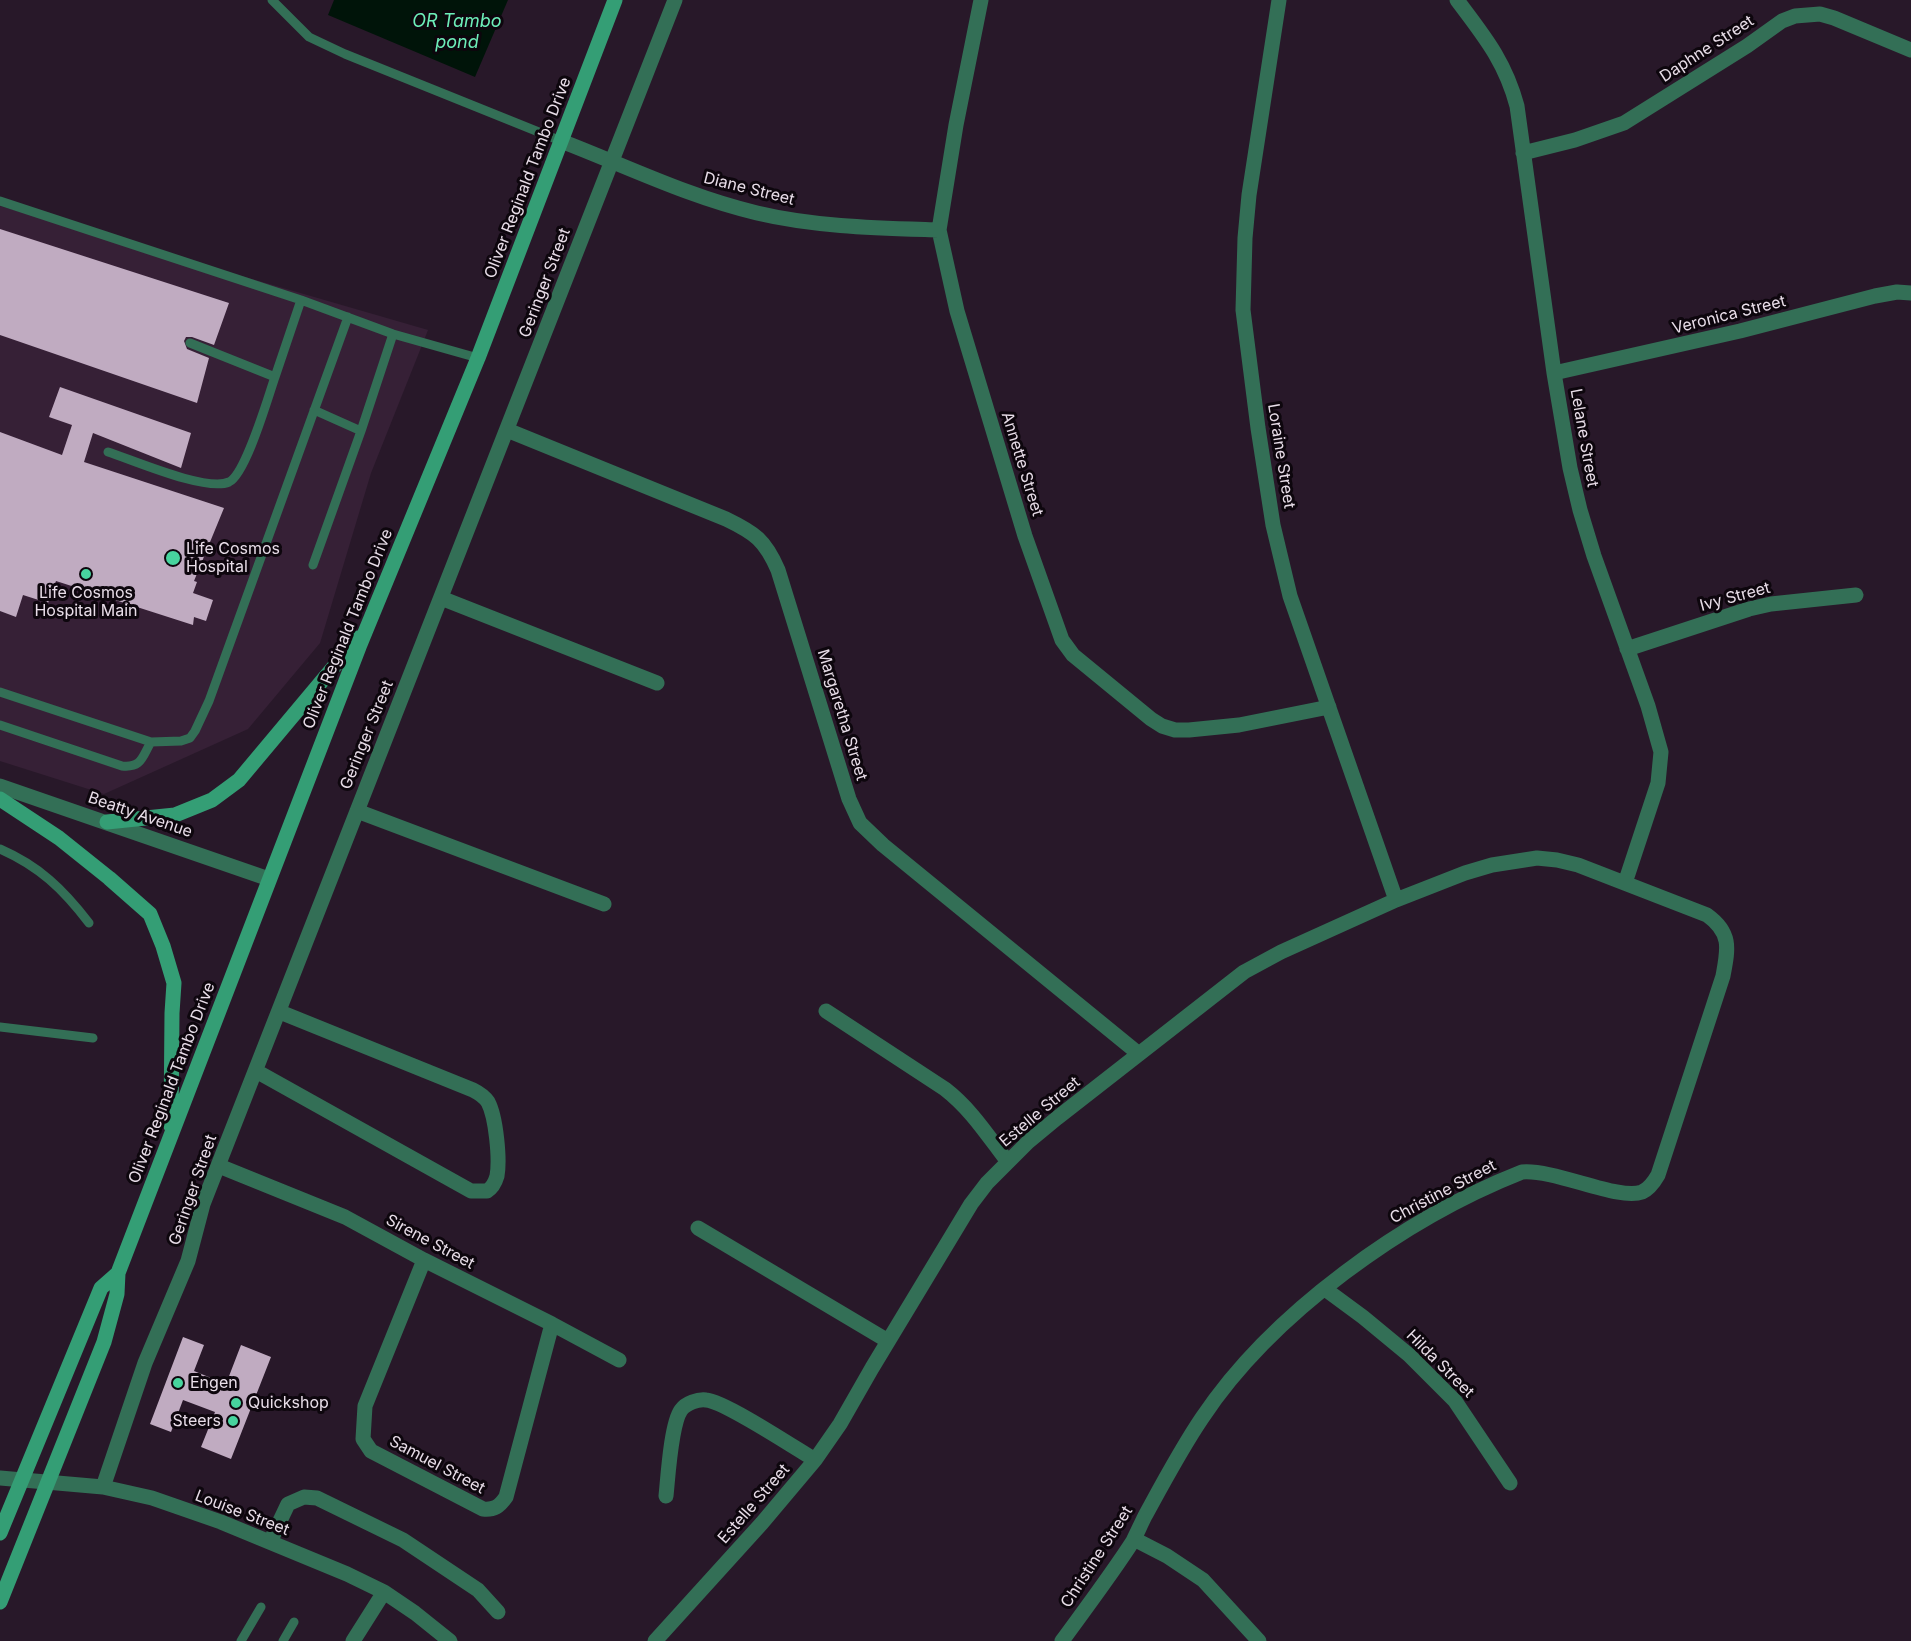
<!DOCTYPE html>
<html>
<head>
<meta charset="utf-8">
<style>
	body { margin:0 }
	canvas { display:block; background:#281829 }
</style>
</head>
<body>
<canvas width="1911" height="1641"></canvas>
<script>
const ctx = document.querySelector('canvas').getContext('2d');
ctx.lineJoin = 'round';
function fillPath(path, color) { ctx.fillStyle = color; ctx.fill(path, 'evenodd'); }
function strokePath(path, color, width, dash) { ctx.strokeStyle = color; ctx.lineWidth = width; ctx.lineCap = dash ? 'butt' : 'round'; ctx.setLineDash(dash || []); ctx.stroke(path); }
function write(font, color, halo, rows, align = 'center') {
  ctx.font = font + ' Inter,sans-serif'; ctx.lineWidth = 6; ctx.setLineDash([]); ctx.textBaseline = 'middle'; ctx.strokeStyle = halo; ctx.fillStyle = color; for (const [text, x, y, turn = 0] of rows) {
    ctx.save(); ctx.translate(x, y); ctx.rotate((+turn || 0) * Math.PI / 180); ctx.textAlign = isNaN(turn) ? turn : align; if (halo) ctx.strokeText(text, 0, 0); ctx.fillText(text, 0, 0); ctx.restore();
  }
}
fillPath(new Path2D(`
	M0 206 428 330 371 473 320 643 248 729 104 794 0 761Z`), '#362036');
fillPath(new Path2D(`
	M334 0H508L475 77 328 15Z`), '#001409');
fillPath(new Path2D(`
	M0 229 229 303 214 345 192 337H186L184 341 187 349 209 358 197 403 0 335Z
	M60 387 191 433 181 468 93 433 84 462 224 508 194 581 197 582 193 593 213 600 206 621 194 617 193 625 56 581 48 603 23 595 16 617 0 611V432L62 455 72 425 49 417Z
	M183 1337 204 1345 194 1371 226 1384 241 1345 271 1357 231 1459 201 1447 215 1412 183 1400 171 1432 150 1424Z`), '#c0abc1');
strokePath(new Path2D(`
	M272 0 309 37 345 54 561 141
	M0 201 301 300 393 334 478 358
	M190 343 275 377 301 300
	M361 431 393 334
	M108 452C133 460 206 492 229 482 246 474 268 397 275 377
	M313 565 361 431 314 410
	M0 692 151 742 181 741 190 738 195 731 209 701 348 317
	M0 725 122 766C142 768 142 757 151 742
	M0 849C39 866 63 889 89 923
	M0 1027 93 1038
	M241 1641 261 1607
	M283 1641 294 1622`), '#336f56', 9);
strokePath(new Path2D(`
	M981 0 956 125 939 230 957 311 1025 536 1062 640 1073 655 1151 719 1162 726 1175 730H1189L1239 725 1329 707
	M1279 0 1249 195 1245 238 1243 310 1258 428 1273 525 1290 596 1396 900
	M1457 0C1484 36 1505 61 1517 106L1554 373 1570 468 1580 510 1594 556 1648 706 1661 752 1658 783 1625 883
	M561 141C626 166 689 197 757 213 816 227 879 228 939 230
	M1523 153 1575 140 1624 123 1747 46 1782 21 1795 16 1820 14 1834 18 1911 50
	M1554 373 1740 331 1875 296 1897 292 1911 293
	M507 430 726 519C755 533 765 540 778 570L849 799 860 823 883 845 1139 1054
	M441 598 657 683
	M1627 649 1749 609 1771 604 1856 595
	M357 811 604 904
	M826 1011 945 1089C971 1109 988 1136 1008 1162
	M256 1071 471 1191H487C492 1188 495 1183 497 1176 500 1159 496 1117 488 1102 484 1096 479 1093 473 1090L280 1012
	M219 1166 345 1217 424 1260 552 1324 619 1360
	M698 1228 888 1341
	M424 1260 365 1406 363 1439 371 1451 483 1509C494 1510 499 1507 506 1497L552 1324
	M1325 1289 1363 1317 1409 1355 1455 1401 1510 1483
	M0 1478 103 1487 152 1498 221 1522 347 1574 384 1592 415 1613 450 1641
	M103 1487 145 1363 188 1261 203 1204 675 0
	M666 1496C668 1477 671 1424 681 1410 686 1403 698 1399 706 1400 724 1401 795 1448 815 1460
	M1134 1539 1167 1556 1203 1580 1259 1641
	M270 1542 288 1504 304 1497 317 1498 403 1540 478 1590 498 1612
	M353 1641 384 1592
	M655 1641 762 1523 815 1460 840 1424 872 1368 971 1204 987 1183 1028 1142 1057 1118 1244 972 1281 952 1396 900 1465 873 1492 865 1537 858 1557 860 1578 865 1707 915C1732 933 1728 949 1723 976L1658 1175C1654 1182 1649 1189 1642 1192 1619 1201 1555 1169 1522 1172 1405 1218 1272 1313 1202 1418 1181 1449 1163 1483 1145 1516 1141 1524 1137 1533 1133 1541 1111 1575 1086 1608 1062 1641`), '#336f56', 15);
strokePath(new Path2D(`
	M0 786 269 879`), '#336f56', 15);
strokePath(new Path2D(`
	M0 799 59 838 109 878 150 914 163 946 174 983 172 1013 171 1126
	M107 822 175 815 212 800 239 780 358 638
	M0 1533 101 1288 118 1273
	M0 1602 104 1342 117 1294 118 1273 359 647 478 358 615 0`), '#349e75', 15);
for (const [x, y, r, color] of [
	[173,558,8,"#47d49e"],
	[86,574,6,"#47d49e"],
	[178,1383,6,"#47d49e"],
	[236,1403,6,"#47d49e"],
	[233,1421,6,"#47d49e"]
]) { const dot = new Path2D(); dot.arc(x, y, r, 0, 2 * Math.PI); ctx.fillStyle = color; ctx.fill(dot); strokePath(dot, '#0d060d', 2); }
write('16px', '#e8dde8', '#0d060d', [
	["Daphne Street",1707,49,-33],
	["Oliver Reginald Tambo Drive",528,178,-69],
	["Diane Street",749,189,14],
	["Geringer Street",545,283,-69],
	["Veronica Street",1729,315,-14],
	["Lelane Street",1584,438,80],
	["Loraine Street",1281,456,81],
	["Annette Street",1022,464,73],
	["Ivy Street",1735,597,-15],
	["Oliver Reginald Tambo Drive",348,629,-68],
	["Margaretha Street",842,715,73],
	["Geringer Street",367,735,-68],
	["Beatty Avenue",140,815,19],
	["Oliver Reginald Tambo Drive",172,1083,-69],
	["Estelle Street",1040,1112,-40],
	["Geringer Street",193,1190,-71],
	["Christine Street",1443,1192,-28],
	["Sirene Street",430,1242,28],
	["Hilda Street",1440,1364,45],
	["Samuel Street",437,1465,28],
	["Estelle Street",754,1504,-49],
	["Louise Street",242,1513,21],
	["Christine Street",1097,1557,-57]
]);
write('16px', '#e8dde8', '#0d060d', [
	["Life Cosmos",186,549],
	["Hospital",186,567],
	["Life Cosmos",86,593,"center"],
	["Hospital Main",86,611,"center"],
	["Engen",190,1383],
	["Quickshop",248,1403],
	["Steers",221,1421,"right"]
], 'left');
write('italic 18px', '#6deeb9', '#0d060d', [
	["OR Tambo",457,22],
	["pond",457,43]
]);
</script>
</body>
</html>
